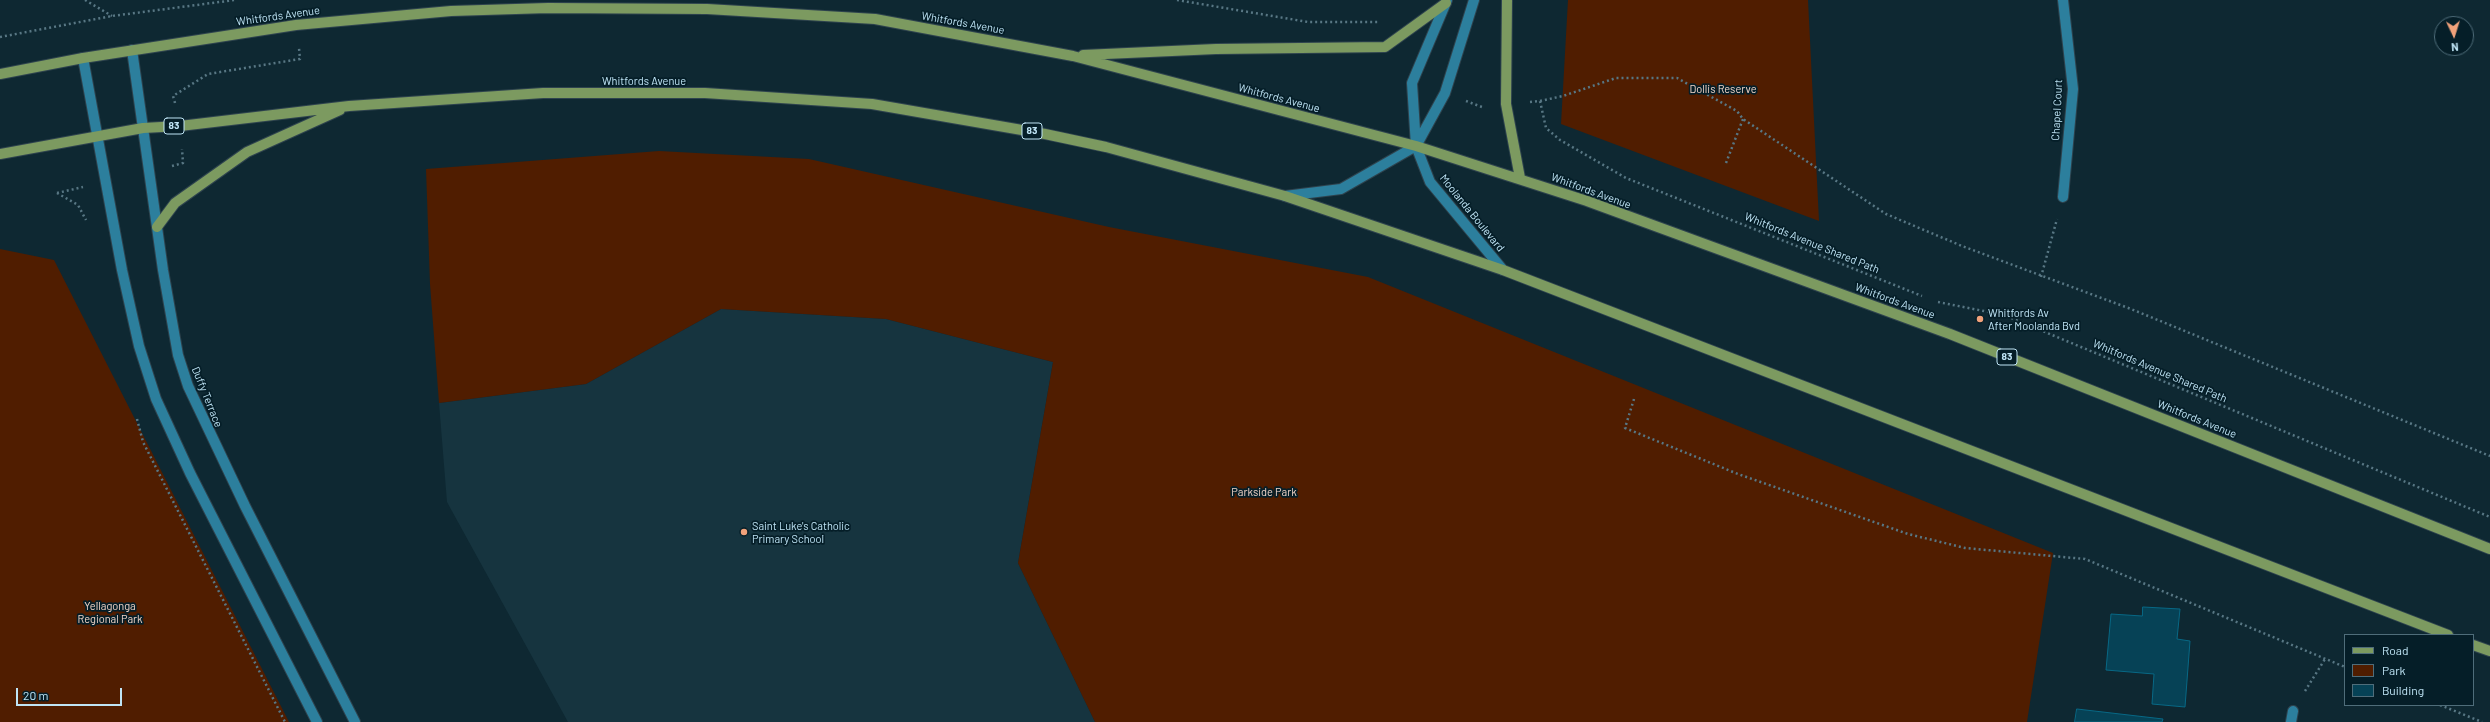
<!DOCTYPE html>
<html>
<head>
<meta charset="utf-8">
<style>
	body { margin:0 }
	#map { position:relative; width:2490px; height:722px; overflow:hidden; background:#0e2832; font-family:Barlow,sans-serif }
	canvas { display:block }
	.legend { position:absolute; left:2344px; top:634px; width:130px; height:72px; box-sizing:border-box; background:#051e28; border:1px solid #4f6d7a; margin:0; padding:5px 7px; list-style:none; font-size:12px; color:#bfe4f5 }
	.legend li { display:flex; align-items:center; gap:8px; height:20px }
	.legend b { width:20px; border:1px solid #4f6d7a }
	.north { position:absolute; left:2434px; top:16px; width:40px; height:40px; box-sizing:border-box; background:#051e28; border:1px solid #4f6d7a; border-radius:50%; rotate:176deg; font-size:11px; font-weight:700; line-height:16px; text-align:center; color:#bfe4f5 }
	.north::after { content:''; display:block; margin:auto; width:14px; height:18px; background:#f1a27b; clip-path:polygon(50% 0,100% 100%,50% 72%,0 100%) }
	.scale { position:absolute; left:16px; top:688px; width:106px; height:18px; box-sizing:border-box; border:2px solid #bfe4f5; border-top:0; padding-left:5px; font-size:12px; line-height:14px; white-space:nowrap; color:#bfe4f5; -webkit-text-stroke:3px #051e28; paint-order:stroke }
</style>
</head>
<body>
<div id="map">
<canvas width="2490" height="722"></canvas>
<ul class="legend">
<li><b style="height:5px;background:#7c9a60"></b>Road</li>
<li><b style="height:11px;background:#501d00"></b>Park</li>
<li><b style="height:11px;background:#064256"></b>Building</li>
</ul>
<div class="north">N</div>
<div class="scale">20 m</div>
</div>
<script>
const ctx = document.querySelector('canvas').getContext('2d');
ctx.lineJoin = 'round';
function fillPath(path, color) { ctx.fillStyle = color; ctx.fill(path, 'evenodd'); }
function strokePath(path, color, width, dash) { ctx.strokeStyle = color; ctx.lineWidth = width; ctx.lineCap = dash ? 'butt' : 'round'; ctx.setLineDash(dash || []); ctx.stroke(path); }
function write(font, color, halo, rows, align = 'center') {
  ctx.font = font + ' Barlow,sans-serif'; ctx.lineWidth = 3.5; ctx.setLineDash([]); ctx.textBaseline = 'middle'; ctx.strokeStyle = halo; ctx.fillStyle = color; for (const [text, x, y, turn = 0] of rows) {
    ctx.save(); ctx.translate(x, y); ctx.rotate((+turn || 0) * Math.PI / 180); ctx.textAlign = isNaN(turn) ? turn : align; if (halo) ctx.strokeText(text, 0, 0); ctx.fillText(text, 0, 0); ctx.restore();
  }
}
fillPath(new Path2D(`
	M721 309 886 319 1053 362 1018 563 1095 722H568L447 502 439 403 586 384Z`), '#16343f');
fillPath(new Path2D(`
	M1568 0H1808L1819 221 1561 124Z
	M659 151 809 159 1109 227 1368 277 2053 553 2027 722H1095L1018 563 1053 362 886 319 721 309 586 384 439 403 430 284 426 169Z
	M0 249 54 260 289 722H0Z`), '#501d00');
const building = new Path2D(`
	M2143 607 2180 609 2177 639 2190 641 2185 707 2152 704 2154 674 2106 670 2111 614 2142 616Z
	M2077 709 2163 719 2162 722H2075Z`);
fillPath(building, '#064256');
strokePath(building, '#086885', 1);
const minor = new Path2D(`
	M2063 0 2073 89 2063 197
	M2291 722 2293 711`);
const tertiary = new Path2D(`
	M1447 0 1412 83 1416 146 1430 182 1503 270
	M132 50 163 270 178 355 188 386 245 506 355 722
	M83 58 122 270 139 346 156 399 190 473 317 722
	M1285 196 1341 189 1416 146 1445 93 1474 0`);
const primary = new Path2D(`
	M1507 0 1506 104 1520 178
	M1083 55 1216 49 1385 47 1446 3
	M0 74 83 58 296 25 451 11 548 8 707 9 875 19 1073 56 1416 146 1587 201 1950 334 2490 549
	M0 154 143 128 180 126 349 106 543 93H705L872 104 1045 134 1106 147 1285 196 1503 270 2448 635
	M157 227 175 203 247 152 340 110
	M2473 645 2490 651`);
strokePath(minor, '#2e434e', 12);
strokePath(tertiary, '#2e434e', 12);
strokePath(primary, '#2e434e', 12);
strokePath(new Path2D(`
	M85 0 112 16
	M1177 0 1308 22H1378
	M0 37 112 16 235 0
	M1466 101 1482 107
	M1540 101 1563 96 1616 78H1677L1737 111 1743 119 1886 214 1962 246 2131 309 2490 456
	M1530 102 1540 101 1546 128 1560 140 1626 178 1922 296
	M175 103 173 96 208 74 300 59 299 48
	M1726 163 1743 119
	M172 166 183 163 182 149
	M57 193 78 205 86 220
	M57 193 83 187
	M2041 277 2057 219
	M1938 302 2004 315 2490 517
	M1634 399 1625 428 1738 474 1908 534 1965 548 2085 559 2345 667
	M137 419 143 442 285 722
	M2305 691 2325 659
	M2440 705 2482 722`), '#587784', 2.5, [2, 3]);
strokePath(minor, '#2c7f9d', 10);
strokePath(tertiary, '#2c7f9d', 10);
strokePath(primary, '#7c9a60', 10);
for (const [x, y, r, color] of [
	[1980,319,4,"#f1a27b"],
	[744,532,4,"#f1a27b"]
]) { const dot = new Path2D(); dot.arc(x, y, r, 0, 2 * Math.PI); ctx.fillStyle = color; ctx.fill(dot); strokePath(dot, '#051e28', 1.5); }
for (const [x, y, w] of [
	[174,126,20],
	[1032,131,20],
	[2007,357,20]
]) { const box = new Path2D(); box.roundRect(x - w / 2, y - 8, w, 16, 3); ctx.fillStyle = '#051e28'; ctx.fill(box); strokePath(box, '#bfe4f5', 1); }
write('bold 10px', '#bfe4f5', null, [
	["83",174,126],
	["83",1032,131],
	["83",2007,357]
]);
write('11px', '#bfe4f5', '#051e28', [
	["Whitfords Avenue",278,16,-8],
	["Whitfords Avenue",963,23,10],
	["Whitfords Avenue",644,81],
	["Whitfords Avenue",1279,98,15],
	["Chapel Court",2057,110,-87],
	["Whitfords Avenue",1591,191,20],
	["Moolanda Boulevard",1472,213,51],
	["Whitfords Avenue Shared Path",1812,243,22],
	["Whitfords Avenue",1895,301,20],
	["Whitfords Avenue Shared Path",2160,371,23],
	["Duffy Terrace",207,397,68],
	["Whitfords Avenue",2197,419,22]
]);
write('11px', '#f4d6c8', '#051e28', [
	["Dollis Reserve",1723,89],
	["Parkside Park",1264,492],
	["Yellagonga",110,606],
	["Regional Park",110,619]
]);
write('11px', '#bfe4f5', '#051e28', [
	["Whitfords Av",1988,313],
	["After Moolanda Bvd",1988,326],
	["Saint Luke's Catholic",752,526],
	["Primary School",752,539]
], 'left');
</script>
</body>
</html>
